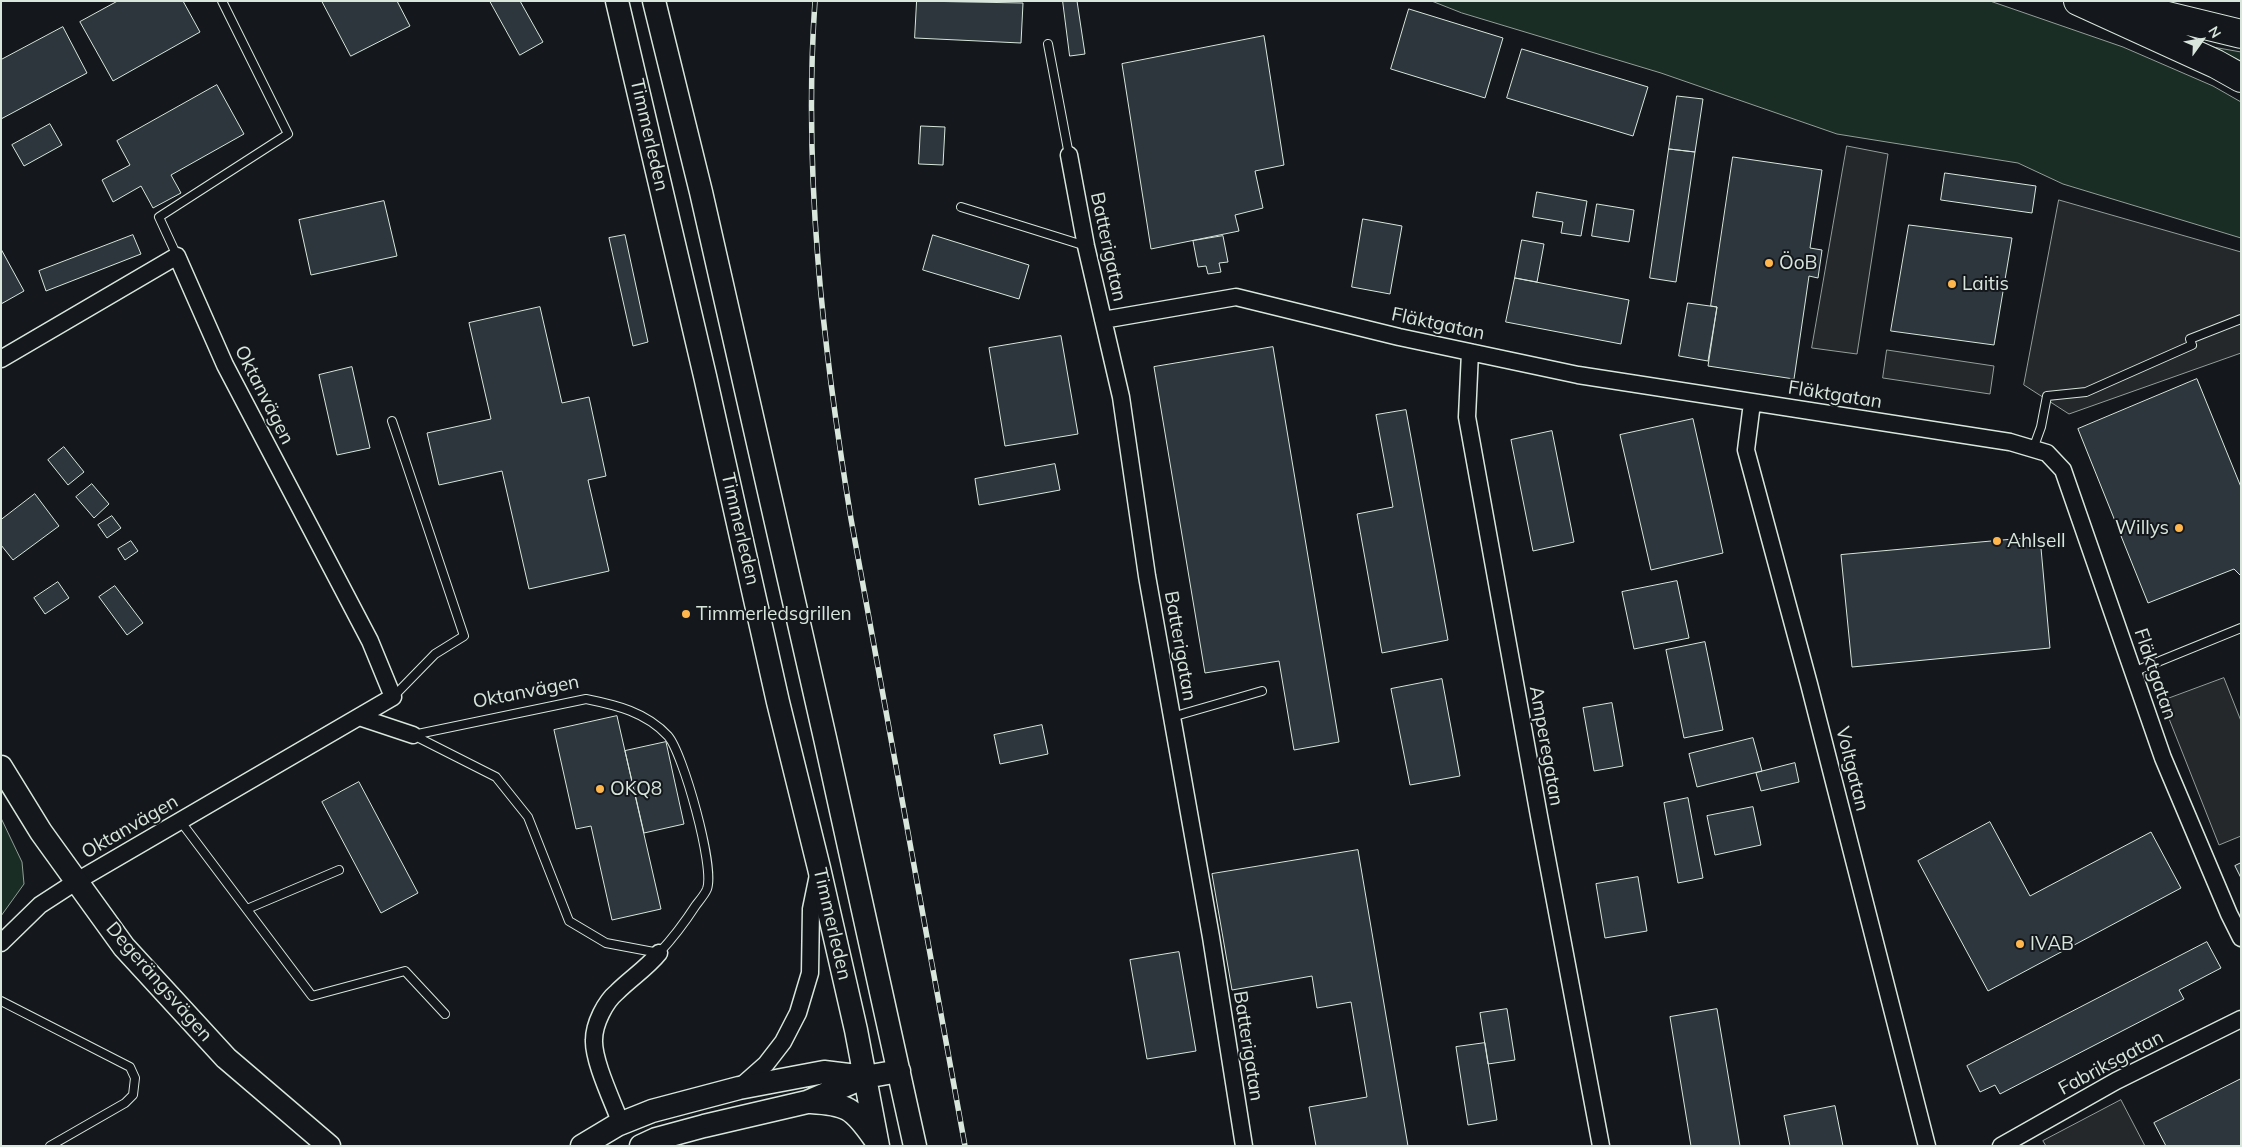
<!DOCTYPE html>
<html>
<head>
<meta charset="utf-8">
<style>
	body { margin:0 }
	#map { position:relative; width:2242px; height:1147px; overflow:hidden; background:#14181c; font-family:Mulish,sans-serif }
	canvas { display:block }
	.frame { position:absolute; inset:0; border:2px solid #d8e6dc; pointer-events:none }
	.north { position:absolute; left:2177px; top:15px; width:50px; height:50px; -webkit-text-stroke:4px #14181c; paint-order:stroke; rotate:58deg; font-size:14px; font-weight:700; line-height:20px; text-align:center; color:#d8e6dc }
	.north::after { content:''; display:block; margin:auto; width:18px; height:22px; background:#d8e6dc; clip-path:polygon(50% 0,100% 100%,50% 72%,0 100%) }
</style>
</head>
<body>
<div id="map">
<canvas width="2242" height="1147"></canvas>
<div class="frame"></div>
<div class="north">N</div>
</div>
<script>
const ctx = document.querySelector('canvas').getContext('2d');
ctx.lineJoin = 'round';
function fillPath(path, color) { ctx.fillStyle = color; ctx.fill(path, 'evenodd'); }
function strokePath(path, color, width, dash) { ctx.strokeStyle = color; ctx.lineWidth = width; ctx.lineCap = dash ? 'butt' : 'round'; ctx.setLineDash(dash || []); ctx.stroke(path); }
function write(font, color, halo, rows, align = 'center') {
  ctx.font = font + ' Mulish,sans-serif'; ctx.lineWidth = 4; ctx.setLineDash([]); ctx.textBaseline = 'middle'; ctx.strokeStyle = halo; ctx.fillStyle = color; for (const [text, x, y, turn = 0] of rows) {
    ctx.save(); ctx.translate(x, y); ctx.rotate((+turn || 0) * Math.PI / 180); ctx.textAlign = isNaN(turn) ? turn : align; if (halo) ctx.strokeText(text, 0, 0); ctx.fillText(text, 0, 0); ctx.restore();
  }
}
const green = new Path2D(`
	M1432 1H1990L2123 47 2213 86 2241 102V238L2063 184 2018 163 1837 134 1661 73 1462 13Z
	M2162 38 2241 52V76Z
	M1 818 22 862 24 884 1 916Z`);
fillPath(green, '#1a2d24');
strokePath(green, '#939e99', 1);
const parking = new Path2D(`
	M1847 146 1888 154 1857 354 1812 348Z
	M2059 200 2241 252V353L2069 414 2024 385Z
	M1887 350 1994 366 1990 394 1883 378Z
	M2224 678 2241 721V836L2219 845 2162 701Z
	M2121 1100 2145 1146H2046L2043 1141Z`);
fillPath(parking, '#24282b');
strokePath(parking, '#939e99', 1);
const building = new Path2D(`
	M118 1H183L200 32 113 81 80 22Z
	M322 1H397L410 26 351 56Z
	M490 1H520L543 42 520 55Z
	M917 1 1023 3 1021 43 915 38Z
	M1063 1H1077L1085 54 1070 56Z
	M1409 9 1503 38 1485 98 1391 69Z
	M63 27 87 73 1 119V60Z
	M1264 36 1284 165 1255 171 1263 208 1235 215 1239 231 1151 249 1122 64Z
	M1522 49 1648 87 1633 136 1507 98Z
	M217 85 244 134 171 175 181 193 153 208 141 186 113 202 102 180 130 165 117 141Z
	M1677 96 1703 99 1695 152 1669 149Z
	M50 124 62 145 24 166 12 145Z
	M921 126 945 127 943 165 919 164Z
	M1669 149 1695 152 1676 282 1650 278Z
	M1733 157 1822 170 1810 248 1822 250 1818 278 1809 276 1794 379 1708 366 1717 307 1711 306Z
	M1945 173 2036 186 2032 213 1941 200Z
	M1537 192 1587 201 1581 236 1561 233 1563 222 1533 217Z
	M384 201 397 256 311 275 299 220Z
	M1597 204 1634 210 1629 242 1592 236Z
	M1363 219 1402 226 1390 294 1352 287Z
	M1909 225 2012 238 1994 345 1891 331Z
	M133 235 141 254 46 291 39 271Z
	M625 235 648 342 633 346 609 238Z
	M933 235 1029 265 1019 299 923 270Z
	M1223 236 1228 262 1219 263 1221 272 1208 274 1206 266 1198 267 1193 241Z
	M1522 240 1544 244 1537 282 1515 278Z
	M1 249 24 291 1 304Z
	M1515 278 1629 300 1621 344 1506 322Z
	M1688 303 1717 307 1708 361 1679 356Z
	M540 307 562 403 589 397 606 476 588 480 609 571 529 589 502 471 439 485 427 433 491 419 469 323Z
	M1061 336 1078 434 1005 446 989 348Z
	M1273 347 1339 742 1294 750 1279 661 1205 673 1154 367Z
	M352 367 370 448 337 455 319 375Z
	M2197 379 2241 487V576L2234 569 2148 603 2078 429Z
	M1406 410 1448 640 1382 653 1357 514 1393 507 1376 415Z
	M1693 419 1723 553 1651 570 1620 435Z
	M1552 431 1574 542 1533 551 1511 440Z
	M64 447 84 472 68 485 48 460Z
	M1055 464 1060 490 979 505 975 479Z
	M92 484 109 504 94 518 76 497Z
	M35 494 59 526 13 560 1 545V520Z
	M112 516 121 528 107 538 98 525Z
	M2040 537 2050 648 1852 667 1841 555Z
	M131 541 138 551 125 560 118 549Z
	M1677 581 1689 638 1634 649 1622 592Z
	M58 582 69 598 45 614 34 598Z
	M115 586 143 623 127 635 99 597Z
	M1705 642 1723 730 1684 738 1666 650Z
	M1442 679 1460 776 1410 785 1391 689Z
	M1612 703 1623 766 1594 771 1583 708Z
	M617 716 661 909 612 920 591 826 576 829 554 730Z
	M1042 725 1048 754 1000 764 994 735Z
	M1753 738 1762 771 1697 787 1689 754Z
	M666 742 684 824 644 833 625 751Z
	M1795 763 1799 782 1761 791 1756 773Z
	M359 782 418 893 381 913 322 802Z
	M1688 798 1703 878 1678 883 1664 803Z
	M1753 807 1761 845 1715 855 1707 816Z
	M1990 822 2030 896 2151 832 2181 888 1988 991 1918 861Z
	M1358 850 1408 1146H1316L1309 1107 1367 1097 1351 1002 1317 1008 1312 976 1232 990 1212 874Z
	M2241 863V878L2235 866Z
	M1638 877 1647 931 1605 938 1596 884Z
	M2207 942 2221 968 2179 990 2184 999 2000 1094 1995 1085 1980 1092 1967 1066Z
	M1179 952 1196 1051 1147 1059 1130 960Z
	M1507 1009 1515 1060 1488 1064 1480 1013Z
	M1717 1009 1740 1146H1691L1670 1017Z
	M1485 1043 1497 1120 1468 1125 1456 1047Z
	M2241 1079V1146H2166L2154 1123Z
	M1835 1106 1843 1146H1790L1784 1116Z`);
fillPath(building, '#2c363c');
strokePath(building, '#d8e6dc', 1);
const lane = new Path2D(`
	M1048 44 1069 155
	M961 207 1086 246
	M177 256 159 217 288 134 222 1
	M392 421 464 636 435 654 393 697
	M2033 449 2041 427 2047 396 2086 392 2192 345 2190 339 2241 319
	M2133 672 2241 628
	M586 699C616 705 646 712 668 736 683 753 715 867 707 889 705 894 700 900 696 905 685 922 673 938 659 953L606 943 569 921 528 817 496 777 413 735Z
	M1172 717 1262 691
	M181 822 312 996 405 971 445 1014
	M247 909 339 870
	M1 1001 130 1067 135 1078 133 1095 125 1103 50 1146`);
const street = new Path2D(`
	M1069 155 1086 246 1121 397 1147 576 1211 937 1244 1146
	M1103 320 1236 297 1399 337 1578 375 2010 442 2047 453 2063 470 2163 758 2229 914 2241 938
	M1470 352 1467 417 1539 816 1601 1146
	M1 359 177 256 225 365 370 641 393 697 77 881 40 905 1 943
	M1752 403 1746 450 1809 684 1927 1146
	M359 717 413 735
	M740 1087 766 1064 783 1042 798 1013 810 973 811 909 818 875
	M621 1124C613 1102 593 1061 594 1040 594 1024 605 1002 617 992 631 978 647 968 659 953
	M2001 1146 2116 1081 2241 1019`);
const secondary = new Path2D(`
	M617 1 705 376 778 702 819 868 856 1030 878 1146
	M654 1 701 192 825 738 915 1146
	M1 767 41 832 124 947 226 1058 329 1146
	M811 1102C847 1104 853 1108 874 1138
	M582 1146 617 1125 652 1111 739 1088 824 1072 865 1077
	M641 1146 656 1139 704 1126 807 1102 865 1077 899 1071`);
const highway = new Path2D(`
	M2078 1 2216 64 2241 78
	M2110 2 2241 34`);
strokePath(lane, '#d8e6dc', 10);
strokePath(street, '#d8e6dc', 19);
strokePath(secondary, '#d8e6dc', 25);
strokePath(highway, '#d8e6dc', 30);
strokePath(lane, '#14181c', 8);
strokePath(street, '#14181c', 16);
strokePath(secondary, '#14181c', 22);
strokePath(highway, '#14181c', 28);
const rail = new Path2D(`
	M815 1C803 174 823 348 851 519L965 1146`);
strokePath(rail, '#d8e6dc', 5.5);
strokePath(rail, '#14181c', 4, [11]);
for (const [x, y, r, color] of [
	[1769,263,5,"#ffb74d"],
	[1952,284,5,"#ffb74d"],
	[2179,528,5,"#ffb74d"],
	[1997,541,5,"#ffb74d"],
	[686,614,5,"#ffb74d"],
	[600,789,5,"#ffb74d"],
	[2020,944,5,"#ffb74d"]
]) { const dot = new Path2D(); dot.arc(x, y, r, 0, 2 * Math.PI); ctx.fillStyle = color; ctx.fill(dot); strokePath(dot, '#14181c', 2); }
write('19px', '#d8e6dc', '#14181c', [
	["Timmerleden",649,135,77],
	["Batterigatan",1108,247,78],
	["Fläktgatan",1438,324,12],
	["Oktanvägen",264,395,63],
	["Fläktgatan",1835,395,9],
	["Timmerleden",740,529,77],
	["Batterigatan",1180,646,80],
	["Fläktgatan",2155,674,71],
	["Oktanvägen",526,692,-11],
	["Amperegatan",1546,746,80],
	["Voltgatan",1852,769,76],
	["Oktanvägen",130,827,-30],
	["Timmerleden",832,924,77],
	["Degerängsvägen",159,982,49],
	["Batterigatan",1248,1046,81],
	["Fabriksgatan",2111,1063,-28]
]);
write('19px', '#d8e6dc', '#14181c', [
	["ÖoB",1779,263],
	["Laitis",1962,284],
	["Willys",2169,528,"right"],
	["Ahlsell",2007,541],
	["Timmerledsgrillen",696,614],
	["OKQ8",610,789],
	["IVAB",2030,944]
], 'left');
</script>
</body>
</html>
